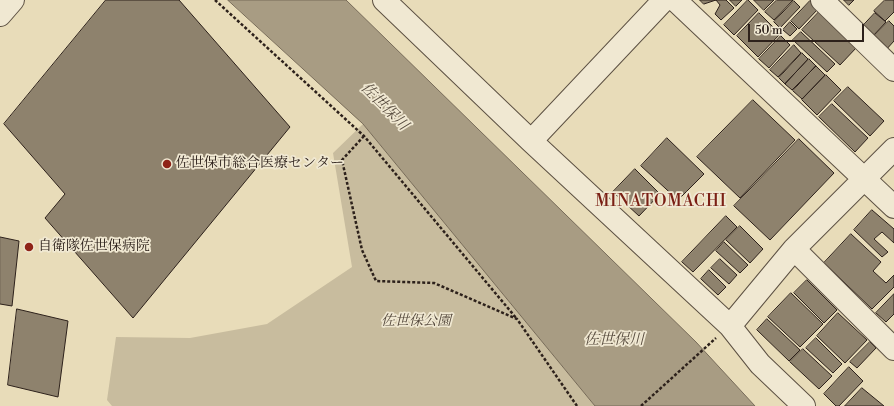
<!DOCTYPE html>
<html>
<head>
<meta charset="utf-8">
<style>
	body { margin:0 }
	#map { position:relative; width:894px; height:406px; overflow:hidden; background:#e8dcb9; font-family:"Libre Bodoni",serif }
	canvas { display:block }
	.scale { position:absolute; left:748px; top:24px; width:116px; height:18px; box-sizing:border-box; border:2px solid #2d211b; border-top:0; padding-left:5px; font-size:12px; line-height:14px; white-space:nowrap; color:#2d211b; -webkit-text-stroke:3px #f0e8d2; paint-order:stroke }
</style>
</head>
<body>
<div id="map">
<canvas width="894" height="406"></canvas>
<div class="scale">50 m</div>
</div>
<script>
const ctx = document.querySelector('canvas').getContext('2d');
ctx.lineJoin = 'round';
function fillPath(path, color) { ctx.fillStyle = color; ctx.fill(path, 'evenodd'); }
function strokePath(path, color, width, dash) { ctx.strokeStyle = color; ctx.lineWidth = width; ctx.lineCap = dash ? 'butt' : 'round'; ctx.setLineDash(dash || []); ctx.stroke(path); }
function write(font, color, halo, rows, align = 'center') {
  ctx.font = font + ' "Libre Bodoni","Noto Serif JP",serif'; ctx.lineWidth = 3.5; ctx.setLineDash([]); ctx.textBaseline = 'middle'; ctx.strokeStyle = halo; ctx.fillStyle = color; for (const [text, x, y, turn = 0] of rows) {
    ctx.save(); ctx.translate(x, y); ctx.rotate((+turn || 0) * Math.PI / 180); ctx.textAlign = isNaN(turn) ? turn : align; if (halo) ctx.strokeText(text, 0, 0); ctx.fillText(text, 0, 0); ctx.restore();
  }
}
fillPath(new Path2D(`
	M363 124 595 406H112L107 400 116 337 190 338 267 324 352 267 333 153Z`), '#c8bc9e');
const water = new Path2D(`
	M228 0H346L696 342 755 406H595L363 124Z`);
fillPath(water, '#a89c83');
strokePath(water, '#776b59', 1);
const building = new Path2D(`
	M106 0H179L290 127 133 318 45 218 65 194 4 124Z
	M700 0H726L734 8 721 20 715 14 720 5 716 0 704 4Z
	M730 0H742L736 6Z
	M748 0 758 10 734 35 724 25Z
	M754 0H774L764 10Z
	M777 0H793L774 20 765 12Z
	M844 0H854L849 5Z
	M885 0H894V12L885 21 874 11Z
	M794 1 800 7 780 28 774 22Z
	M810 1 818 9 799 29 791 21Z
	M819 12 857 47 840 65 802 30Z
	M759 13 780 34 758 57 737 36Z
	M875 13 886 22 872 37 861 28Z
	M889 21 894 26V41L885 51 872 38Z
	M790 22 797 29 790 36 783 30Z
	M801 32 835 64 827 72 793 40Z
	M781 36 790 45 769 68 759 59Z
	M794 45 801 53 778 77 770 70Z
	M802 53 808 59 785 84 779 78Z
	M809 59 816 66 792 90 785 84Z
	M816 66 825 75 802 99 793 91Z
	M826 75 841 90 817 115 802 100Z
	M848 87 884 121 870 136 834 101Z
	M753 100 795 140 740 198 697 157Z
	M832 104 868 138 855 152 819 117Z
	M667 138 704 174 678 200 641 166Z
	M799 139 834 173 770 240 734 206Z
	M635 169 660 194 639 216 613 192Z
	M872 210 894 229V243L882 232 874 239 888 252 882 257 854 230Z
	M726 216 737 227 693 272 682 262Z
	M740 226 763 249 750 263 726 240Z
	M851 234 881 262 873 271 886 283 894 275V287L872 309 824 263Z
	M0 237 19 241 12 306 0 304Z
	M724 242 748 265 740 273 716 251Z
	M720 259 737 275 729 284 711 268Z
	M709 270 726 287 718 295 701 279Z
	M807 280 837 310 824 323 794 293Z
	M791 293 823 324 800 347 768 317Z
	M894 294V314L886 322 876 313Z
	M17 309 68 321 58 397 8 385Z
	M838 313 867 340 845 363 817 336Z
	M767 319 800 350 789 361 757 330Z
	M816 338 842 364 833 373 806 348Z
	M870 342 876 348 857 368 850 362Z
	M803 349 832 376 819 389 790 362Z
	M849 367 863 381 839 406H836L824 394Z
	M862 388 884 406H845Z`);
fillPath(building, '#8e826d');
strokePath(building, '#2d211b', 1);
const minor = new Path2D(`
	M384 0 531 141 730 326 760 364 804 406
	M675 0 894 207
	M822 0 894 70
	M0 15 13 0
	M531 141 664 0
	M794 249 894 349
	M730 326 794 249 894 149`);
strokePath(minor, '#5c5042', 24);
strokePath(new Path2D(`
	M215 0 364 136 517 319
	M364 136 342 160 362 250 376 281 434 283 517 319 577 406
	M641 406 716 338`), '#2d211b', 2.5, [3, 2]);
strokePath(minor, '#f0e8d2', 22);
for (const [x, y, r, color] of [
	[167,164,5,"#8f2418"],
	[29,247,5,"#8f2418"]
]) { const dot = new Path2D(); dot.arc(x, y, r, 0, 2 * Math.PI); ctx.fillStyle = color; ctx.fill(dot); strokePath(dot, '#f0e8d2', 1.5); }
write('14px', '#2d211b', '#f0e8d2', [
	["佐世保市総合医療センター",176,164],
	["自衛隊佐世保病院",38,247]
], 'left');
write('italic 14px', '#54483c', '#f0e8d2', [
	["佐世保公園",416,322]
]);
write('italic 15px', '#584c3f', '#f0e8d2', [
	["佐世保川",384,107,45],
	["佐世保川",614,340]
]);
ctx.letterSpacing = '1px';
write('16px', '#7a1f14', '#f0e8d2', [
	["MINATOMACHI",661,202]
]);
ctx.letterSpacing = '0px';
</script>
</body>
</html>
